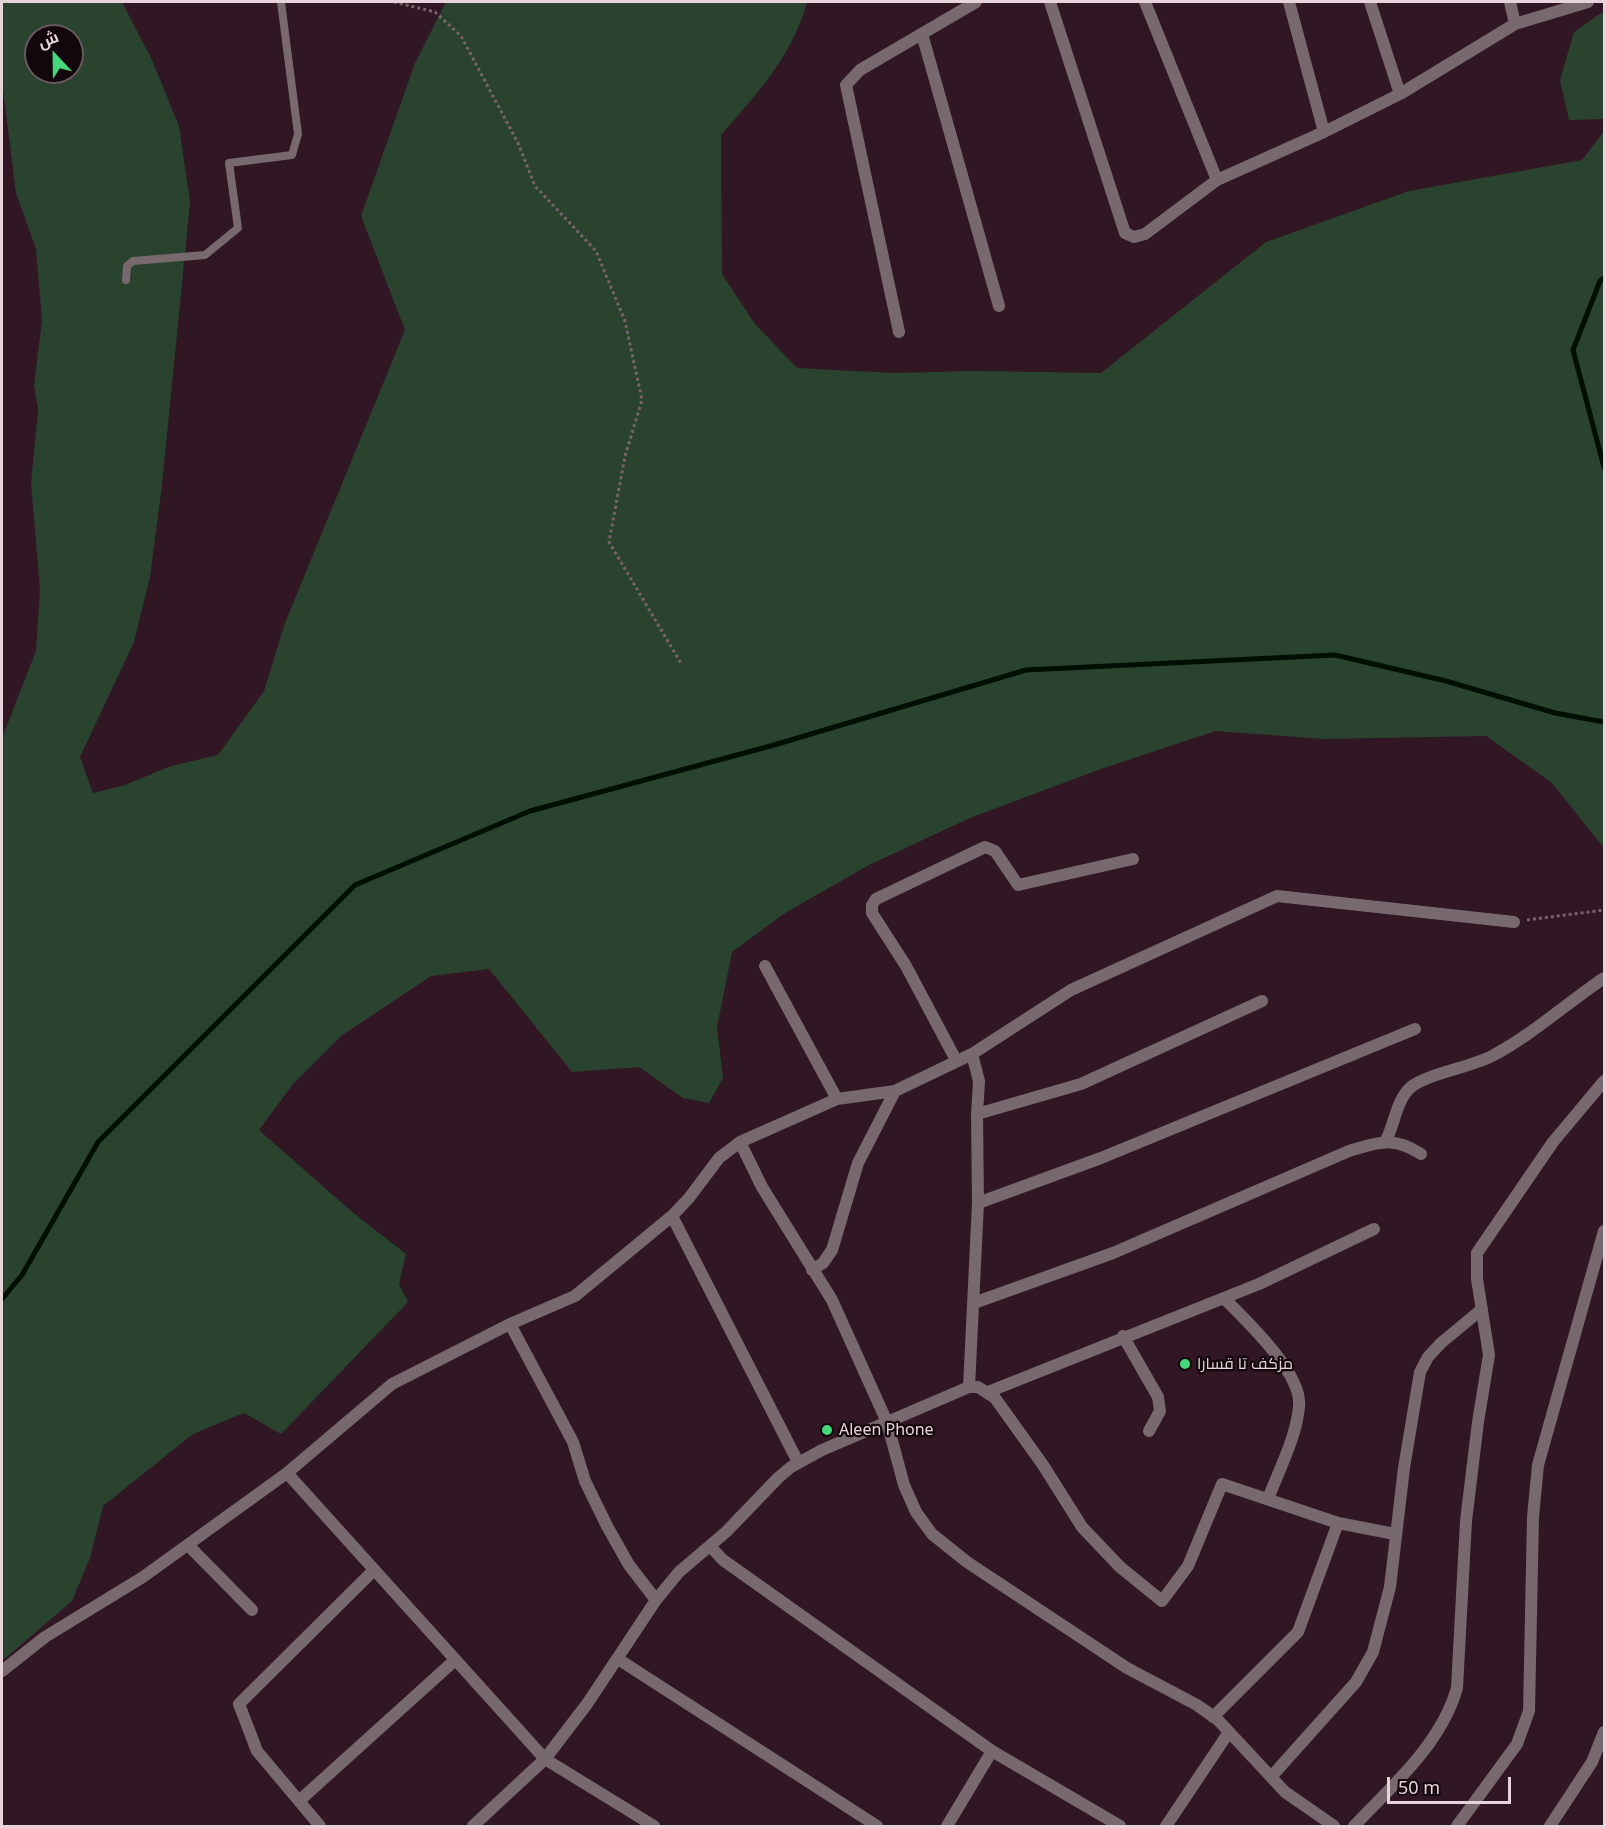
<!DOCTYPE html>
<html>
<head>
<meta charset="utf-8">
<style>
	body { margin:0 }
	#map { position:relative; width:1606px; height:1828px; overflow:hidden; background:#311723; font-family:"Noto Sans",Cairo,sans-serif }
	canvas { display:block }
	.frame { position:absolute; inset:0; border:3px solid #e7d4db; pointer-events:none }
	.north { position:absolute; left:24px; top:24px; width:60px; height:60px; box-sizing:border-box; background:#12070b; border:2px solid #67595e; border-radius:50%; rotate:338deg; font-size:16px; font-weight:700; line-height:24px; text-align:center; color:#e7d4db }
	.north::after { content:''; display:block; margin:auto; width:21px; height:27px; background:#45d77a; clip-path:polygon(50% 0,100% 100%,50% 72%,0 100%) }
	.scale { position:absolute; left:1387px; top:1777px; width:124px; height:27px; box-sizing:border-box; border:3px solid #e7d4db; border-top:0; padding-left:8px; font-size:18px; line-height:21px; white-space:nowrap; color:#e7d4db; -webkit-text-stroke:4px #12070b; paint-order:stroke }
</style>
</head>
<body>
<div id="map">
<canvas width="1606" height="1828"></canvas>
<div class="frame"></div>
<div class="north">ش</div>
<div class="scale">50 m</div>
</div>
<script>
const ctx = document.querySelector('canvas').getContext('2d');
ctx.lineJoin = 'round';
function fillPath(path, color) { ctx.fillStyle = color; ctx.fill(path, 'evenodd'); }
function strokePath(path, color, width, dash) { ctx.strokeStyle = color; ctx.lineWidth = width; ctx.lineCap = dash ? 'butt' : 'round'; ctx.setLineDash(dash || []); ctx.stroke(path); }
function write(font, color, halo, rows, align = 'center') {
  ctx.font = font + ' "Noto Sans",Cairo,sans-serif'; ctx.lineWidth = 4.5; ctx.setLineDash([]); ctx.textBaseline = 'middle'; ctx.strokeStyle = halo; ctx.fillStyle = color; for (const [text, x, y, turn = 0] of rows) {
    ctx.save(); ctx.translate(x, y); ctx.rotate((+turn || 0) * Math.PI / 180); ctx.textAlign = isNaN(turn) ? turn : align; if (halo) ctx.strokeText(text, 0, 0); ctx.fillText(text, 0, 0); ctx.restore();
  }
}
fillPath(new Path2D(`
	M2 2H122L152 60 179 126 190 202 162 485 150 577 134 642 80 757 93 793 125 785 171 766 218 755 264 691 285 623 405 330 361 216 415 63 446 2H807C793 55 757 94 721 135L722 274 755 324 797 368 893 373 975 371 1101 373 1266 242 1409 191 1582 160 1604 131V848L1552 783 1486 736 1324 739 1216 731 1101 769 970 818 869 865 785 913 732 952 717 1027 723 1078 709 1103 683 1098 639 1067 572 1072 489 969 431 976 341 1036 293 1084 259 1130 351 1211 406 1254 399 1284 408 1302 281 1434 244 1413 193 1434 103 1506 90 1558 72 1601 2 1661V738L36 651 40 590 31 483 38 410 34 385 42 320 36 249 16 193 2 81ZM36 36H72V72H36Z
	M1604 11V119L1569 120 1560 80 1574 32Z`), '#29432f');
strokePath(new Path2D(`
	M1604 278 1600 281 1573 350 1604 467
	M2 1299 22 1275 98 1142 355 885 530 811 774 745 1026 670 1335 655 1446 681 1555 713 1604 722`), '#000f03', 5);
strokePath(new Path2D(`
	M394 2 435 12 461 36 518 143 535 186 596 251 625 321 642 400 625 456 609 542 682 665
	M1527 920 1604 910`), '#79626c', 3, [3, 3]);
strokePath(new Path2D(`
	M126 280 127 266 133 261 205 255 238 228 229 163 292 155 298 134 281 2`), '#77696e', 8);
strokePath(new Path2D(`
	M1050 2 1125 233 1134 237 1145 234 1217 180 1324 132 1400 94 1515 24 1588 2
	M1145 2 1217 180
	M1289 2 1324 132
	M1370 2 1400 94
	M1510 2 1515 24
	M922 34 999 306
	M899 332 846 85 860 70 976 2
	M765 966 837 1099
	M956 1060 906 966 872 913V905L876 899 985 847 995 851 1018 885 1133 859
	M977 1114 1081 1084 1262 1001
	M1386 1140C1395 1124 1396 1100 1411 1087 1427 1074 1471 1067 1492 1056 1532 1035 1567 1003 1604 978
	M740 1142 762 1187 832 1300 887 1422 904 1485 916 1512 932 1534 967 1562 1127 1668 1197 1705 1218 1720 1285 1792 1334 1826
	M978 1203 1101 1158 1415 1029
	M672 1216 798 1462
	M812 1270 823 1263 832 1250 858 1163 895 1091
	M1224 1298C1246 1321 1303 1373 1299 1407 1296 1438 1279 1470 1268 1499
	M974 1303 1113 1253 1349 1151C1380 1142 1392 1136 1421 1154
	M510 1324 573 1442 585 1481 607 1526 629 1565 656 1600
	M1123 1336 1158 1397 1160 1411 1149 1431
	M969 1387 978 1203 977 1114 979 1081 972 1054
	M988 1392 1259 1284 1374 1229
	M287 1473 545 1759 654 1826
	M188 1545 252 1610
	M710 1546 723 1560 992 1751 1120 1826
	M618 1659 877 1826
	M2 1671 45 1637 143 1577 287 1473 392 1384 510 1324 575 1296 672 1216 689 1198 719 1158 740 1142 837 1099 895 1091 972 1054 1071 990 1277 896 1514 922
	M1213 1717 1298 1632 1338 1523
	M1271 1777 1356 1682 1373 1652 1390 1587 1404 1468 1420 1372 1428 1357 1441 1343 1482 1309
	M299 1801 454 1661
	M320 1826 257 1751 239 1704 374 1570
	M473 1826 545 1759 587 1704 656 1600 679 1572 726 1532 778 1478 791 1467 822 1450 969 1387H978L995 1398 1043 1465 1082 1527 1120 1567 1162 1601 1188 1566 1222 1484 1338 1523 1395 1534
	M947 1826 992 1751
	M1166 1826 1229 1732
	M1354 1826C1393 1785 1441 1744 1457 1688L1466 1521 1478 1422 1489 1355 1477 1279V1253L1553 1142 1604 1081
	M1457 1826 1517 1744 1529 1711 1533 1517 1538 1465 1604 1231
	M1550 1826 1592 1762 1604 1732`), '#77696e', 12);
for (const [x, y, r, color] of [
	[1185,1364,6,"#45d77a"],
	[827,1430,6,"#45d77a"]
]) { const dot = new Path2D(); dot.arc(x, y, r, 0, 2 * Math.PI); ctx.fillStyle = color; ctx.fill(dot); strokePath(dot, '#12070b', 2); }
write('16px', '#e7d4db', '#12070b', [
	["مزكف تا قسارا",1197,1364],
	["Aleen Phone",839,1430]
], 'left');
</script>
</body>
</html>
